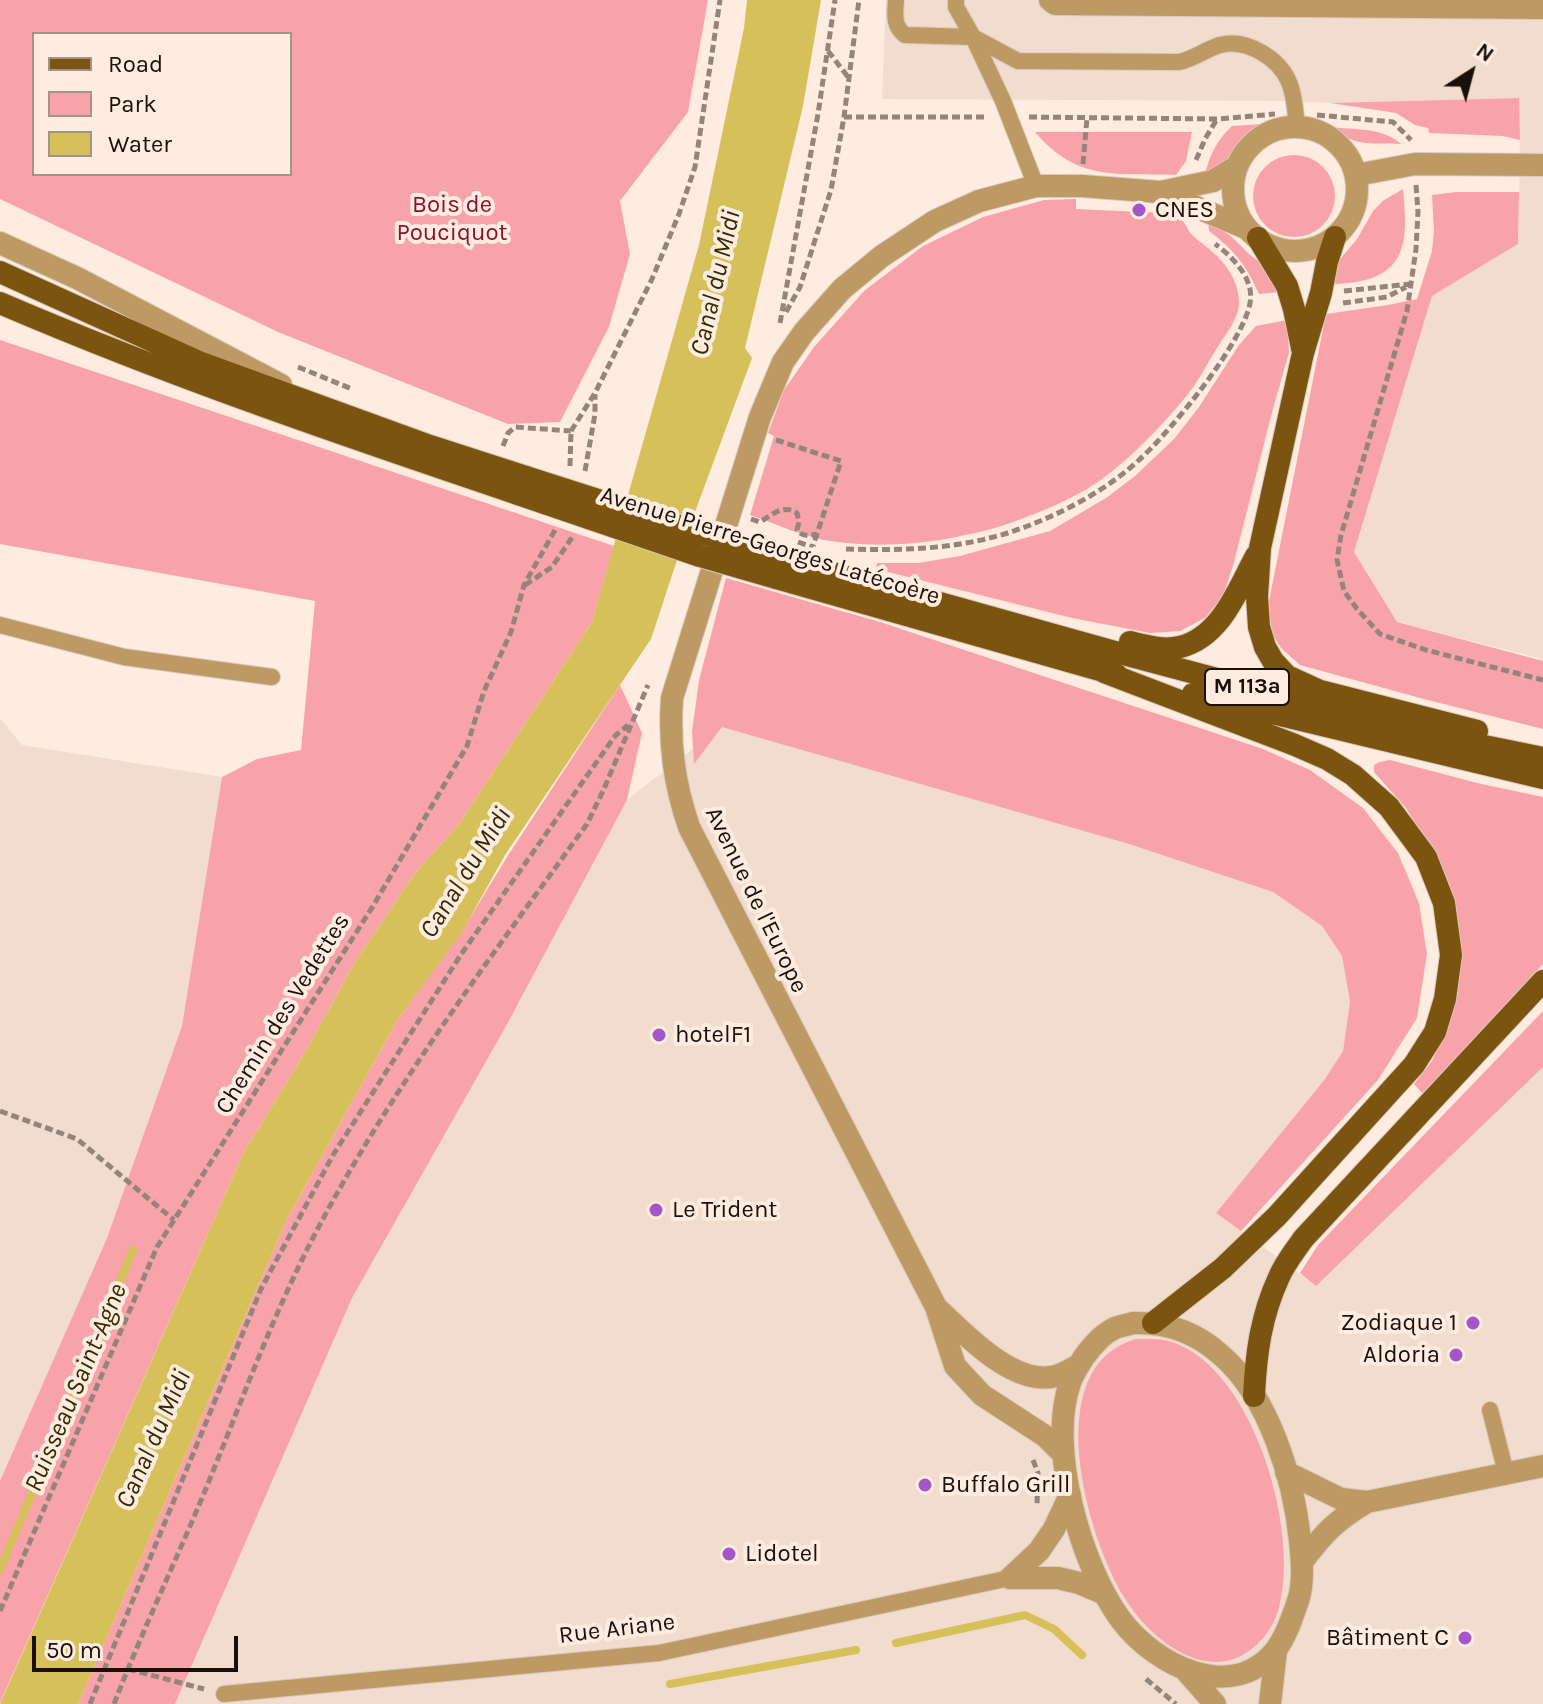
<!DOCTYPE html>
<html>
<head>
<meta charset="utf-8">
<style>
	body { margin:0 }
	#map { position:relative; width:1543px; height:1704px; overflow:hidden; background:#feece0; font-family:Karla,sans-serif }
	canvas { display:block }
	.legend { position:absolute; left:32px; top:32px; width:260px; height:144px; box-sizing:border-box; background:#feece0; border:2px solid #a3948a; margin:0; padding:10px 14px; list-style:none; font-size:24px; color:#1a100a }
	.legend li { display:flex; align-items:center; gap:16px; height:40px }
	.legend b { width:40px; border:2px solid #a3948a }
	.north { position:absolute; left:1431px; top:32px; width:80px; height:80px; -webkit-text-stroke:6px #feece0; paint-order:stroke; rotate:36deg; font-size:22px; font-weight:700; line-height:32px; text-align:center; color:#1a100a }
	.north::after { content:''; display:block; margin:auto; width:28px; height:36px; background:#1a100a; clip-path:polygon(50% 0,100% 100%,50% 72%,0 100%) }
	.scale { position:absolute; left:32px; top:1636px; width:206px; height:36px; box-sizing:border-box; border:4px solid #1a100a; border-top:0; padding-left:10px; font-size:24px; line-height:28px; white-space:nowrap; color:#1a100a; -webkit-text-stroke:6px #feece0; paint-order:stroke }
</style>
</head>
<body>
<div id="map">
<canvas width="1543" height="1704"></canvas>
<ul class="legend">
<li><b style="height:10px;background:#7b550f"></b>Road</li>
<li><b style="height:22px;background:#f8a3aa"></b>Park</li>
<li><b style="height:22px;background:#d5c05a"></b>Water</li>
</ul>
<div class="north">N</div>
<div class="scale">50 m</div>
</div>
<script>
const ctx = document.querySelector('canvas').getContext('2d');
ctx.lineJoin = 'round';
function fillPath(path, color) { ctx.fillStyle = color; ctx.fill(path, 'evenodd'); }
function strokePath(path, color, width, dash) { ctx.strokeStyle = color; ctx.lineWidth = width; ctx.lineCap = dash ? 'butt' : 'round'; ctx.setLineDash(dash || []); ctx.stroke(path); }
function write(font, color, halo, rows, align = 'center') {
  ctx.font = font + ' Karla,sans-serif'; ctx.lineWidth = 8; ctx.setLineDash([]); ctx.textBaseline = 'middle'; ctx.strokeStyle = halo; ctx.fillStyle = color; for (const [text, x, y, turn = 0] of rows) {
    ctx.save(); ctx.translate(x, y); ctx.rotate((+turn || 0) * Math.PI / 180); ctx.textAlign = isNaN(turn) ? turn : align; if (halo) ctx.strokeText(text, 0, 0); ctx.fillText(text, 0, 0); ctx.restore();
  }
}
fillPath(new Path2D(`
	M886 0H1543V659L1397 622 1354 552 1432 296 1518 244 1520 165 1519 98 1330 103 1294 101 882 99Z
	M0 718 22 745 222 777 182 1026 107 1238 0 1481Z
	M722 726 1129 844 1273 892 1322 926 1342 956 1350 1003 1343 1051 1325 1079 1216 1213 1316 1285 1543 1067V1704H175L352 1298 505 1028 627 800Z`), '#f1dccd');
fillPath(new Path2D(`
	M0 0H708L688 112 620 201 630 254 609 327 560 422 508 424 278 332 0 199ZM34 34H290V174H34Z
	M1519 98 1520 140 1503 136 1429 133 1428 128 1415 125 1396 113 1330 103Z
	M1262 124 1236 147 1226 160 1205 173C1211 153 1217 140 1232 126Z
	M1331 127C1354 130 1383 127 1401 144 1374 143 1352 147 1331 127Z
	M1035 132H1192L1186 161 1176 175C1117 173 1077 182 1035 132Z
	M1253 196a41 41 0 1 1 82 0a41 41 0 1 1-82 0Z
	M1403 189C1406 224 1412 266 1369 279 1357 283 1343 283 1331 285L1337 263 1357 239 1373 211 1384 200Z
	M1456 192H1519L1518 244 1432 296 1354 552 1397 622 1543 661V729L1424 699 1300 665 1281 648 1271 632 1269 601 1326 314 1388 305 1417 299 1432 251 1434 231 1432 195Z
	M1076 199V209L1164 213C1193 220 1181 228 1199 241 1220 256 1240 277 1239 305 1238 320 1225 335 1217 348 1207 364 1197 384 1184 399 1158 430 1122 468 1087 489 1059 505 1029 517 998 527 943 543 881 550 824 540 799 535 774 523 750 515L774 436 768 433 784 390 814 347 864 291 923 246 983 217 1044 200Z
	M1208 219 1232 237 1249 254 1261 263 1280 292 1259 294C1246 265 1234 250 1209 231Z
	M1287 320 1289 353 1274 405 1233 566 1223 596 1205 618 1180 631 1150 633 1072 618 876 569 877 563H918L960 556 1050 531 1106 498 1135 476 1174 439 1199 407 1239 345 1256 326Z
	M0 340 614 546 592 622 459 824 415 873 355 962 303 1056 244 1152 0 1703V1481L107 1238 182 1026 222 777 257 759 301 750 315 601 0 544Z
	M726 578 880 622 1263 749 1310 770 1363 808 1398 853 1419 903 1427 954 1417 1018 1378 1080 1241 1231 1216 1213 1325 1079 1343 1051 1350 1002 1342 956 1322 926 1273 892 1129 844 722 727 694 764 692 732 699 680Z
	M620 685 642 733 627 800 505 1028 352 1298 175 1704H78L287 1219 398 1019 462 931 507 857Z
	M1390 760 1477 783 1543 797V964L1423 1094 1414 1084 1432 1061 1447 1029 1434 854 1406 808 1374 772V765L1379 762Z
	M1543 1011V1067L1316 1286 1300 1273 1318 1245Z
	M1136 1339C1148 1339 1161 1338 1172 1342 1254 1369 1300 1532 1279 1607 1274 1628 1259 1647 1239 1657 1194 1677 1145 1632 1124 1597 1087 1537 1038 1366 1136 1339Z`), '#f8a3aa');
fillPath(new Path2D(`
	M747 0H821L803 106 745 348 752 358 675 566 651 639 505 855 462 932 398 1019 287 1219 78 1704H0L244 1152 303 1056 355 962 415 873 459 824 592 622 699 245 744 28Z`), '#d5c05a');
strokePath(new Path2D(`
	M0 1570 133 1250
	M896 1643 1025 1615 1054 1629 1082 1655
	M670 1684 856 1650`), '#d5c05a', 8);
const service = new Path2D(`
	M896 0C895 14 893 26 905 35L973 37 1018 61 1179 62C1194 59 1206 49 1220 45 1246 38 1279 58 1289 82 1295 96 1295 111 1297 126
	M956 0V7L973 37 1003 101 1036 186
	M0 625 124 657 272 677
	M1490 1410 1506 1473
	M224 1694 659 1653 1010 1578`);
const minor = new Path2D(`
	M1050 0 1055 4 1543 8
	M1233 189a62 62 0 1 1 124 0a62 62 0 1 1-124 0Z
	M1356 175 1415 164 1543 165
	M1161 192 1213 181 1236 167
	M0 243 77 278 281 385
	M938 1309C966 1335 1014 1387 1056 1376 1064 1374 1072 1368 1079 1365
	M1133 1323C1166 1322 1196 1332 1221 1355 1269 1396 1294 1480 1300 1541 1302 1560 1304 1583 1298 1601 1292 1618 1286 1637 1275 1651 1231 1704 1155 1665 1121 1620 1081 1566 1047 1448 1070 1383 1073 1374 1079 1365 1084 1357 1092 1346 1102 1334 1115 1328 1120 1326 1127 1325 1133 1323Z
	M1063 1454 1045 1436 982 1395 955 1366 936 1307 689 827C674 783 669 744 672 698L760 417 783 362 804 332 842 289 882 256 935 221 979 201 1036 186H1082L1160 192 1246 228
	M1286 1472 1341 1499 1367 1502 1543 1466
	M1302 1562C1323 1534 1336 1520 1367 1502
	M1010 1578 1039 1551 1054 1529 1070 1495
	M1010 1578H1058L1079 1583 1105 1594
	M1187 1672 1215 1704
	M1270 1704 1276 1650`);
const primary = new Path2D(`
	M1335 237 1327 262 1321 293 1303 353 1260 548 1257 597 1259 627 1265 647 1273 661 1287 676 1320 691 1477 731
	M1258 238 1287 286 1294 309 1302 348
	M0 272 199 362 430 446 526 477
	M0 303C170 376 343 435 518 494
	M779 558 1108 650 1420 733 1543 758
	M776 578 1117 675
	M1130 642C1146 646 1164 651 1180 647 1221 637 1238 589 1256 556
	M1104 672 1295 745 1327 759 1353 775 1389 807 1426 857 1444 903 1451 955 1445 999 1435 1032 1414 1065 1277 1216 1223 1268 1153 1323
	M1193 694 1543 778
	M1254 1396C1256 1353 1261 1316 1279 1277 1285 1263 1295 1251 1303 1239L1543 981`);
strokePath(service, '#dac9be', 18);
strokePath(minor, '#dac9be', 24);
strokePath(primary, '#dac9be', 24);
strokePath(new Path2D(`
	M828 51 848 77
	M1317 115 1393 122 1411 140
	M844 117H987
	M1029 117 1218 119 1275 114
	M1196 160 1205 139 1217 119
	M1083 164 1087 118
	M1416 185 1418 212 1416 249 1407 311 1341 535 1337 560 1344 591 1357 609 1380 634 1426 650 1543 680
	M1344 291 1410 284
	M1343 303 1387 297 1406 287
	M786 312 800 287 831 190 844 117 859 0
	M780 323 818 114 835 0
	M298 367 352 389
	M571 431 595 393 652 279 679 214 695 167 720 0
	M776 440 841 461 813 546
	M503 446 508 433 515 427 571 431
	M570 466 571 431
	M585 471 595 414V394
	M751 519 760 522C773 514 783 504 797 513L799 522 797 530C803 537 809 536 817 534
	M846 549C907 551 967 549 1025 527 1065 512 1108 489 1139 460 1170 432 1243 343 1250 303 1255 279 1232 256 1215 244
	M525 585 552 567 573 536
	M0 1111 77 1139 174 1220
	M1033 1460 1038 1473 1037 1505
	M0 1611 157 1247 373 906 467 746 484 691 511 632 524 585 555 530
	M128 1669 204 1689
	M1146 1679 1176 1704
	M90 1704 261 1289 333 1155 462 953 615 736 628 725
	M114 1704C141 1634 173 1567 202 1498 239 1409 271 1318 316 1232 392 1087 491 957 587 824L603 791 648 685`), '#94857c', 5, [8, 4]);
strokePath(service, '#bd9963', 16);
strokePath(minor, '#bd9963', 22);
strokePath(primary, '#7b550f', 22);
const primaryBridge = new Path2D(`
	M526 477 779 558
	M518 494 700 556 776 578`);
strokePath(primaryBridge, '#dac9be', 24, []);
strokePath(new Path2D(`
	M798 542 813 547`), '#94857c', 5, [8, 4]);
strokePath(primaryBridge, '#7b550f', 22);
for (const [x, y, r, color] of [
	[1139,210,8,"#a157ca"],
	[659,1035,8,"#a157ca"],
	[656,1210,8,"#a157ca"],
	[1473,1323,8,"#a157ca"],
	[1456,1355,8,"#a157ca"],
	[925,1485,8,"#a157ca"],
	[729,1554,8,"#a157ca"],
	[1465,1638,8,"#a157ca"]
]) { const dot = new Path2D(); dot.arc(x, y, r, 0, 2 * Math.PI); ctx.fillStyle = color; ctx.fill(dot); strokePath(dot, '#feece0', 3); }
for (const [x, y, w] of [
	[1247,687,84]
]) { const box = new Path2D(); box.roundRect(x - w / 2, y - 18, w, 36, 6); ctx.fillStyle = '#feece0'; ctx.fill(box); strokePath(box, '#1a100a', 2); }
write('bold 22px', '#1a100a', null, [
	["M 113a",1247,687]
]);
write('24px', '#8c1030', '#feece0', [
	["Bois de",452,205],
	["Pouciquot",452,233]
]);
write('24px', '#1a100a', '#feece0', [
	["CNES",1155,210],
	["hotelF1",675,1035],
	["Le Trident",672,1210],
	["Zodiaque 1",1457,1323,"right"],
	["Aldoria",1440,1355,"right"],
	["Buffalo Grill",941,1485],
	["Lidotel",745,1554],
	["Bâtiment C",1449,1638,"right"]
], 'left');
write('24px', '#1a100a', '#feece0', [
	["Avenue Pierre-Georges Latécoère",770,546,17],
	["Avenue de l'Europe",756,900,64],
	["Chemin des Vedettes",283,1014,-58],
	["Rue Ariane",617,1629,-7]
]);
write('italic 26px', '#342b00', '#feece0', [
	["Canal du Midi",716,283,-77],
	["Canal du Midi",466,873,-58],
	["Ruisseau Saint-Agne",76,1388,-67],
	["Canal du Midi",154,1439,-66]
]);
</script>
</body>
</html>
